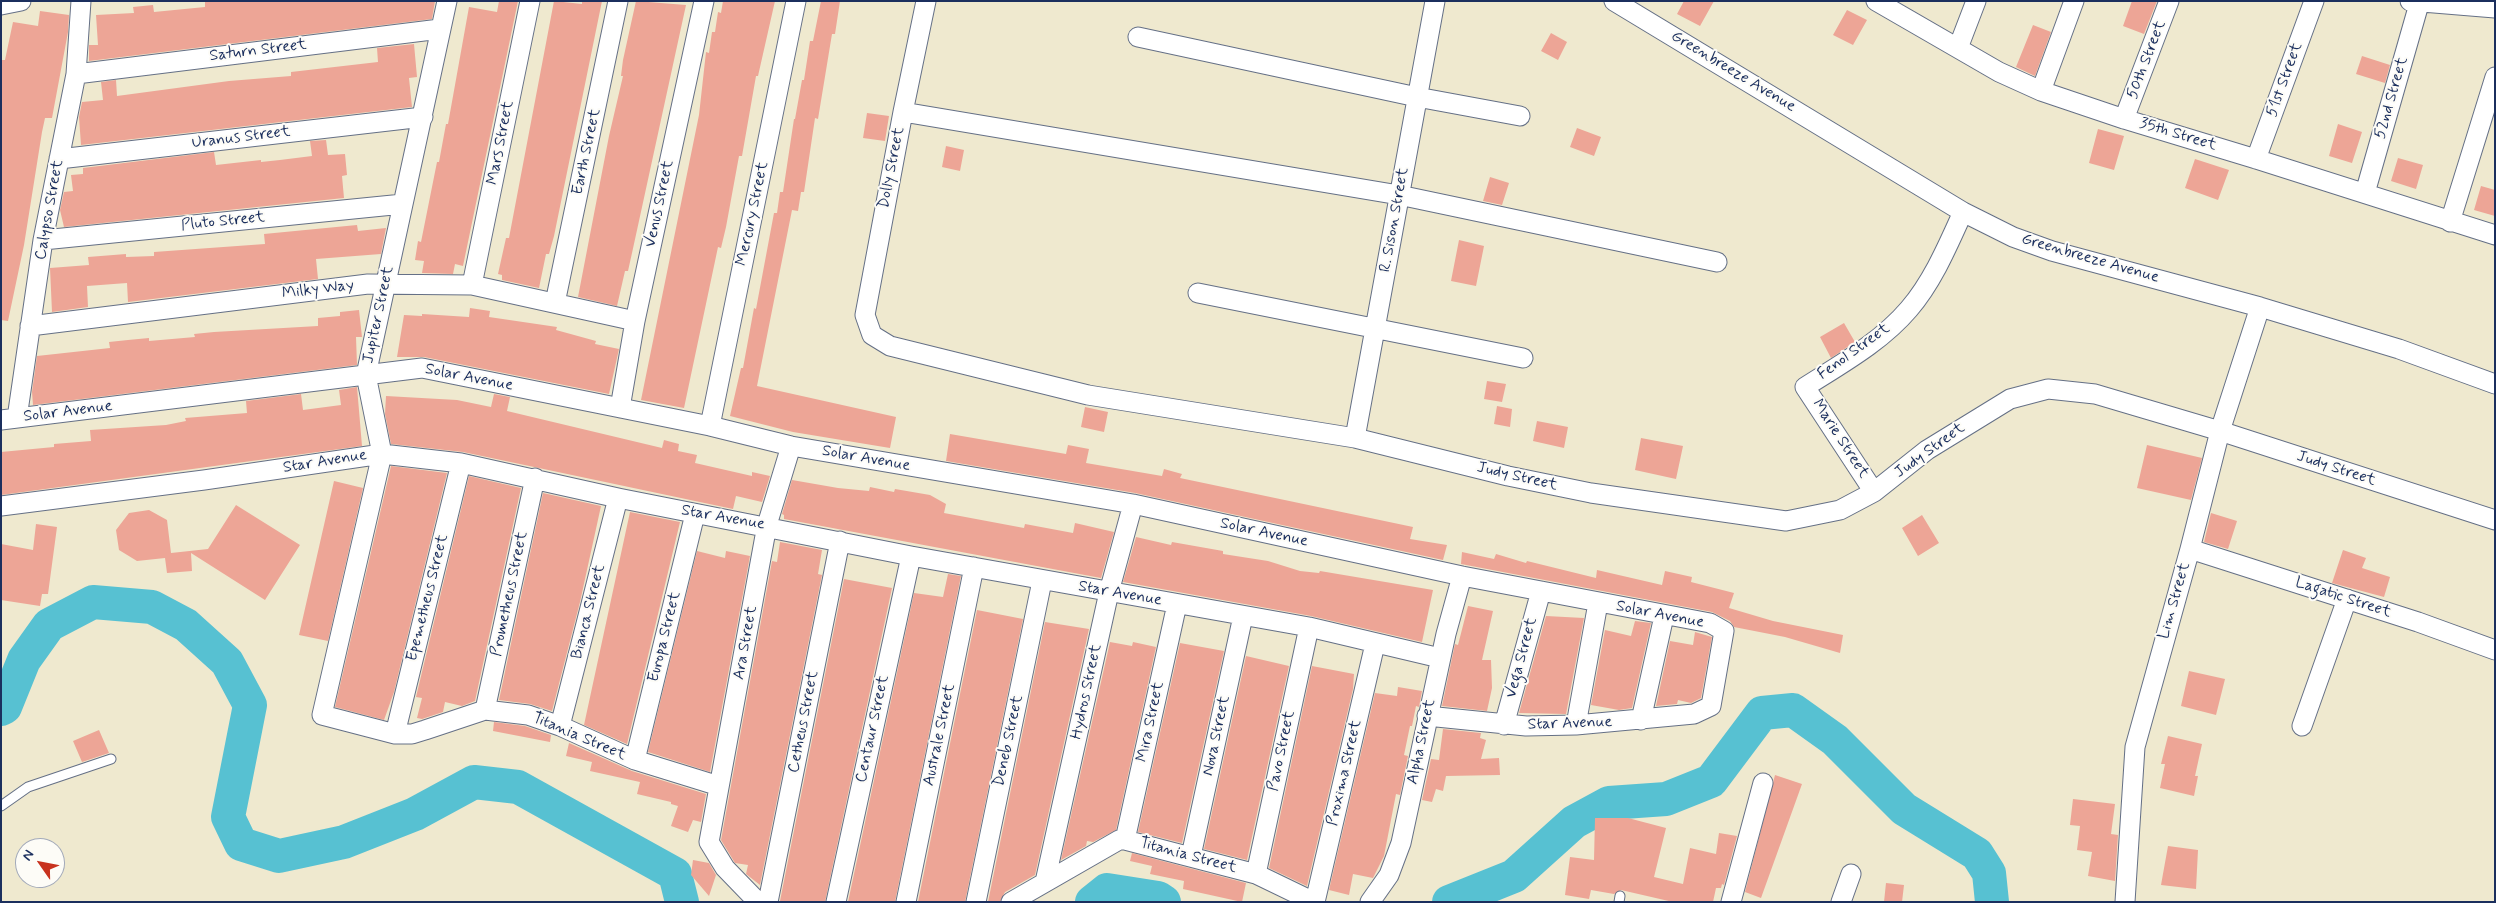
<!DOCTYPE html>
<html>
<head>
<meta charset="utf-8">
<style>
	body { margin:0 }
	#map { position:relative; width:2496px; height:903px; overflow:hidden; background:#efe9cf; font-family:Mynerve,sans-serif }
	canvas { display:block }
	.frame { position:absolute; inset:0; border:2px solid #1b2f5e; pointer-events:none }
	.north { position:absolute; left:15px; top:838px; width:50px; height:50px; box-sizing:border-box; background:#fdfcf7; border:1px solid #a3aaba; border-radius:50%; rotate:303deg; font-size:14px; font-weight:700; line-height:20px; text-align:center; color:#1b2f5e }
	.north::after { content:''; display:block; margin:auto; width:18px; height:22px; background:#c8321e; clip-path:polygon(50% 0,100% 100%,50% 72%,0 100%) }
</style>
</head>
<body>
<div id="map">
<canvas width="2496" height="903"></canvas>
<div class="frame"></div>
<div class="north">N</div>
</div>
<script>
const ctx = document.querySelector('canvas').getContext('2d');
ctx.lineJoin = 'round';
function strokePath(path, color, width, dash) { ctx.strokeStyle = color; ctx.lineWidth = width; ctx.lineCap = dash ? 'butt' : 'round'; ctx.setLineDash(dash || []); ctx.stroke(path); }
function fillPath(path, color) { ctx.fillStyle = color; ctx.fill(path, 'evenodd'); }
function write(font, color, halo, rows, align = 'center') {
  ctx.font = font + ' Mynerve,sans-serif'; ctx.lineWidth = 4; ctx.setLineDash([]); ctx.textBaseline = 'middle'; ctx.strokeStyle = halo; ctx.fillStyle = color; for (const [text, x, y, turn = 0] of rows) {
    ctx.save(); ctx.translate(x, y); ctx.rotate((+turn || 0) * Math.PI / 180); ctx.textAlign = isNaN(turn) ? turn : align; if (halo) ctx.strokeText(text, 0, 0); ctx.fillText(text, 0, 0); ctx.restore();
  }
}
strokePath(new Path2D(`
	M1 709 5 707 24 660 49 625 93 602 152 607 186 625 227 662 250 705 228 817 241 844 279 856 344 842 415 814 474 782 518 787 675 874 682 902
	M1092 902 1107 890 1158 898 1164 902
	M1449 902 1514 876 1574 822 1609 803 1666 799 1711 781 1762 713 1793 710 1835 740 1904 809 1977 854 1989 873 1992 902`), '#57c1d2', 34);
fillPath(new Path2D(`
	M205 1H435L432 19 89 61V45H98L96 15 134 13 133 7 153 5 154 12 205 7Z
	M499 1H518L463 266 455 264 453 274 422 273 424 261 415 260 418 241 421 242 437 162H439L446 124H448L469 7 497 12Z
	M554 1 582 4V1H602L554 236 549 254H546L539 288 502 280V275L498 274 506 238H509Z
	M636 1 686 5 632 253 628 271H625L617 306 578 297 609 136 623 76H621L623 60Z
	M723 1H775L758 76H756L742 156H739L726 227 721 248 718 247 684 408 641 400 699 115 706 52 709 53 712 32H715L718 12 721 13Z
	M821 1H840L835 34H832L818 119 815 118 804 192H801L798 211 792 210 757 386 896 417 890 448 793 432 730 416 741 368H743L754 308 756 309 774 213H777L780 192H783L794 119H795L802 80H804L810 41H813Z
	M1684 1H1714L1700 26 1677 14Z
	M2132 1H2157L2144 34 2123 26Z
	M1847 10 1867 20 1853 45 1833 35Z
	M40 11 69 15 68 32 52 118H45L42 132 24 245 8 321 1 320V60H5L13 22 38 26Z
	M2033 25 2051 32 2035 76 2016 67Z
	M1551 33 1567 42 1558 60 1541 51Z
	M414 44 417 77 409 78 412 107 81 145 79 117 82 102 103 100 101 82 116 80 117 96 229 81 291 76V72L378 62 377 48Z
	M2362 56 2390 65 2385 83 2356 74Z
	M867 113 889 116 885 141 863 138Z
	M2338 124 2362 132 2352 163 2329 156Z
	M1577 128 1601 137 1594 156 1570 147Z
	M2098 129 2124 136 2114 170 2089 163Z
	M326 140 328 155 345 154 347 175 342 176 344 198 64 227 60 210 64 192 73 191 71 175 83 174V168L214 152 216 165 261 160V162L280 160 312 156 310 141Z
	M946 146 964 150 960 171 942 167Z
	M2398 158 2423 165 2416 189 2391 181Z
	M2195 159 2229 170 2218 200 2185 188Z
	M1490 177 1509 183 1502 205 1483 201Z
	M2481 186 2495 190V216L2474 210Z
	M357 225 358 231 386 228 381 254 316 259 318 279 128 302 127 283 87 286 88 307 52 312 50 268 89 265 88 257 126 254V257L154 256V252L265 244 264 234Z
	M1459 240 1484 246 1476 286 1451 281Z
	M470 308 490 311 489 317 557 327 556 330 596 341 595 344 619 349 609 394 424 357H397L404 315 422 316V314L469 317Z
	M359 310 362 337H356L357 365 33 405 32 392 37 356 110 348 109 342 128 340 149 338V341L195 337 194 334 214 332 318 326V318L340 316V312Z
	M1844 323 1855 342 1831 358 1820 337Z
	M1487 381 1506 384 1502 402 1484 399Z
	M357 387 362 446 1 495V452L54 447V444L91 441 90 430 166 425 186 421 185 418 247 413 246 401 301 394 303 410 341 405 339 390Z
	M494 394 510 397 507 411 662 448 664 440 679 444 678 451 697 455 695 463 752 476V472L770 476 762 502 736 496 733 509 463 452 391 444 385 414 386 396 457 400 491 407Z
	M1497 406 1512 409 1510 427 1494 424Z
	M1085 407 1108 412 1104 432 1081 427Z
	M1537 421 1568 427 1564 448 1533 441Z
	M950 434 1066 454 1068 445 1089 449 1086 463 1162 476 1164 469 1182 474 1180 478 1413 527 1410 539 1447 545 1443 560 1135 493 946 461Z
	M1641 438 1683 446 1676 479 1635 470Z
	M2147 445 2202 458 2191 500 2137 488Z
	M391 466 447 473 394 692 384 720 335 707Z
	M469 476 521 488 475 701 462 706 445 702 443 712 422 719 417 718 422 698 416 697Z
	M792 480 838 488 869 491 870 487 894 492 895 489 930 495 946 504 944 513 1024 528 1025 524 1073 533 1075 523 1114 532 1101 578 784 519V515L782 514Z
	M334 481 363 488 328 641 299 635Z
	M543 493 601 506 580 602 552 711 530 704 499 700Z
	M236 505 300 545 265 600 191 553 192 571 167 573 165 558 137 561 119 550 116 530 129 513 149 510 167 520 171 553 208 549Z
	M630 512 680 522 627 744 584 725Z
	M2211 513 2237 521 2228 549 2204 542Z
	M1922 515 1939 543 1918 556 1902 528Z
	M36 524 57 527 48 594H42L40 606 1 600V544L33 550Z
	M1136 537 1171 545 1172 542 1223 551V554L1268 561 1300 571 1319 573 1320 571 1433 590 1422 642 1311 616 1123 582Z
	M780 542 822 550 818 574 822 575 760 885 746 874 748 865 735 863 721 840 772 561 777 562Z
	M2343 550 2366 558 2362 568 2390 577 2384 597 2332 583Z
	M697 551 725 558 726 551 750 556 710 772 648 752Z
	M1462 552 1494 559 1496 554 1526 563 1527 561 1596 578 1597 570 1662 585 1665 571 1692 577 1691 582 1734 593 1729 608 1773 621 1843 635 1840 653 1785 637 1734 627 1730 621 1712 612 1461 564Z
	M948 574 961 576 895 902H848L914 593 943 597Z
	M844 579 892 588 825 902H784L780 901Z
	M1468 606 1493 611 1482 660H1491L1492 688 1487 711 1442 706 1455 644 1458 645Z
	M977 610 1023 619 965 902H918Z
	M1546 616 1584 618 1566 714 1519 713Z
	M1635 621 1651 623 1632 708 1619 710 1591 705 1605 630 1631 636Z
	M1045 622 1089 629 1035 875 1005 892 1000 902H988Z
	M1695 632 1712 637 1701 698 1691 703 1678 700 1677 704 1656 706 1670 641 1693 645Z
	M1110 642 1132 646 1133 642 1156 647 1116 830 1093 842 1087 841 1086 846 1061 860Z
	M1180 643 1224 651 1182 843 1138 832Z
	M1246 656 1289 666 1247 860 1204 849Z
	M1312 666 1354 674 1353 689 1307 886 1269 868Z
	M2189 671 2225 679 2216 715 2181 706Z
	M1398 687 1422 691 1419 707 1416 706 1412 726H1410L1404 755 1408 756 1400 795 1396 794 1384 856 1373 878 1353 874 1349 895 1329 890 1375 693 1397 696Z
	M494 722 525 726 551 735 550 742 493 731Z
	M1443 729 1481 733 1480 738 1486 740 1481 759 1499 758 1500 775 1446 776 1443 791 1436 789 1432 802 1422 800 1431 759 1439 760Z
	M99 730 109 753 82 762 73 741Z
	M2168 736 2202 744 2195 776H2198L2194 796 2160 788 2165 764H2161Z
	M569 743 632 771 706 794 701 822 693 820 688 832 671 826 678 806 671 804V802L637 794 640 782 590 771 592 762 566 756Z
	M1775 775 1802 784 1761 898 1745 892Z
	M2073 799 2115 804 2111 834 2118 835 2115 881 2088 876 2092 852 2077 850 2080 826 2070 825Z
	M1595 818H1628L1666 828 1654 877 1683 884 1690 848 1716 854 1719 833 1737 836 1724 885 1722 884 1721 888H1716L1713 902H1673L1621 890 1614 894 1591 890 1589 899 1565 895 1570 857 1594 860Z
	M2168 846 2198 850 2196 889 2161 885Z
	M1132 853 1246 883 1242 902 1183 889 1184 881 1150 874 1152 866 1130 861Z
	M693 860 709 863 716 875 709 896 691 875Z
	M1886 883 1904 885 1902 902H1884Z`), '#eda596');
const lane = new Path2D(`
	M1 806 28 787 111 759
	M1619 902 1620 896`);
const street = new Path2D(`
	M447 1 366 375 382 454 322 715 395 734H412L425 730 485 710 528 715 560 726 635 760 719 786
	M926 1 903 112 865 315 872 335 890 346 1088 395 1355 438 1508 476 1591 493 1786 521 1840 510 1874 492 1927 450 2010 399 2048 389 2095 394 2220 431 2495 520
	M1614 1 1963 212 2013 237 2052 251 2260 307 2399 349 2495 384
	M1876 1 1999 72 2041 91 2124 119 2256 159 2495 235
	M2410 1 2495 8
	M1 5 21 1
	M1138 37 1417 97 1520 116
	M1958 48 1976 1
	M76 74 440 29
	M2041 91 2074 1
	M903 112 1399 195 1717 262
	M2124 119 2169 1
	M59 159 423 117
	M2256 159 2314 1
	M2365 193 2419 4
	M2450 222 2495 77
	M43 240 403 204
	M472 285 530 1
	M1198 293 1523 358
	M555 303 618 1
	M30 326 368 284 472 285 635 321
	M620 408 635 321 704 1
	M17 418 43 240 76 74 81 1
	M1 420 422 368 710 426 791 446 1133 504 1462 576 1710 623 1724 631 1711 706 1694 714 1576 725 1526 726 1427 716
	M710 426 796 1
	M1355 438 1435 1
	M1874 492 1805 387C1841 364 1881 342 1909 309 1933 281 1948 245 1963 212
	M1 506 204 480 382 454 461 463 618 498 911 556 1309 627 1440 658
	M2190 549 2418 622 2495 650
	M485 710 535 478
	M1641 720 1664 616
	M1504 725 1541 591
	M1576 725 1598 603
	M560 726 618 498
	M2302 726 2347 599
	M395 734 461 463
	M635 760 695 514
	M1125 840 1177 604
	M1191 856 1243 616
	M1256 874 1309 627
	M1045 882 1109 592 1133 504
	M758 902 725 868 709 842 767 525 791 446
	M768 902 840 541
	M836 902 911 556
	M906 902 974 567
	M976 902 1042 581
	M1011 902 1119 840H1125L1256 874 1314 902
	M1315 902 1375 644
	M1370 902 1389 875 1401 843 1446 634 1462 576
	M1731 902 1763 783
	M1841 902 1851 874
	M2125 902 2135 747 2190 549 2220 431 2260 307`);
strokePath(lane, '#657086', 11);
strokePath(street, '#657086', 21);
strokePath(lane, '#fff', 9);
strokePath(street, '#fff', 19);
write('16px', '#1b2f5e', '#fdfcf7', [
	["Saturn Street",258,51,-7],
	["50th Street",2147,60,-69],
	["Greenbreeze Avenue",1733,72,31],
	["51st Street",2285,80,-70],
	["52nd Street",2392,98,-74],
	["35th Street",2178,135,17],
	["Uranus Street",241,138,-7],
	["Mars Street",501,143,-79],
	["Earth Street",587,152,-78],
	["Dolly Street",892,168,-79],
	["Venus Street",660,204,-78],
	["Calypso Street",50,210,-80],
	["Mercury Street",753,214,-78],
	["R. Sison Street",1395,220,-80],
	["Pluto Street",223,222,-6],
	["Greenbreeze Avenue",2090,259,16],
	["Milky Way",318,290,-7],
	["Jupiter Street",379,315,-78],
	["Fenol Street",1854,352,-36],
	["Solar Avenue",469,378,11],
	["Solar Avenue",68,412,-7],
	["Marie Street",1840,439,57],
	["Judy Street",1930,451,-36],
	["Solar Avenue",866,459,10],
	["Star Avenue",325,462,-9],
	["Judy Street",2336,469,18],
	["Judy Street",1517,477,13],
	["Star Avenue",723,518,10],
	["Solar Avenue",1264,533,12],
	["Prometheus Street",510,594,-78],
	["Star Avenue",1120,594,10],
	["Epemetheus Street",428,598,-76],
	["Lagatic Street",2343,598,18],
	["Lim Street",2175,601,-74],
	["Bianca Street",589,612,-76],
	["Solar Avenue",1660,615,11],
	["Europa Street",665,637,-76],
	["Ara Street",746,643,-80],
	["Vega Street",1522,658,-75],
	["Hydros Street",1087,692,-78],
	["Cetheus Street",804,722,-79],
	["Mira Street",1151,722,-78],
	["Star Avenue",1570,724,-2],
	["Centaur Street",873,729,-78],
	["Australe Street",940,735,-78],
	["Nova Street",1217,736,-78],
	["Titania Street",579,737,23],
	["Deneb Street",1009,741,-78],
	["Alpha Street",1422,742,-78],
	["Pavo Street",1282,751,-78],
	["Proxima Street",1345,773,-77],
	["Titania Street",1188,856,15]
]);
</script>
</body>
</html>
